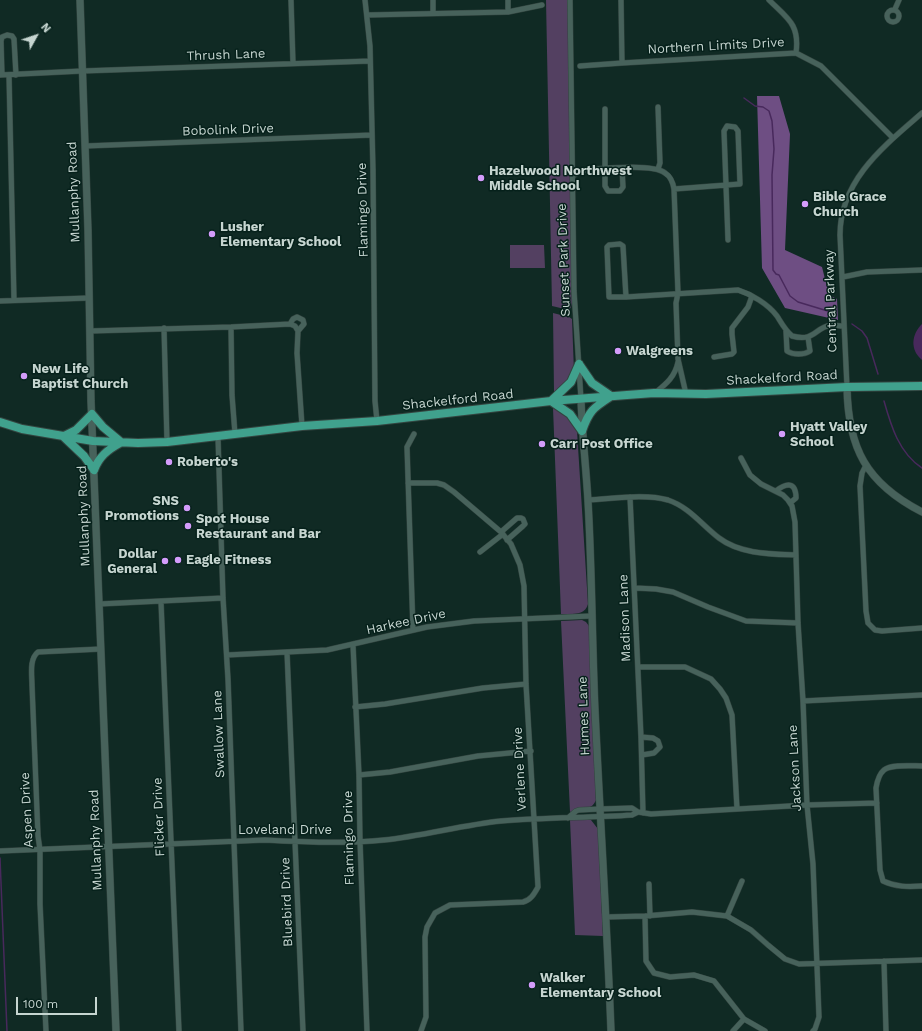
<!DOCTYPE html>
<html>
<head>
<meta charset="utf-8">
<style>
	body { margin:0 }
	#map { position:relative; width:922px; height:1031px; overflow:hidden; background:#102a24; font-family:"Work Sans",sans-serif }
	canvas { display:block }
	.north { position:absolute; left:16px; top:16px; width:40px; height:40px; -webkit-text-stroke:3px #06211b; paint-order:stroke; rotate:50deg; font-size:11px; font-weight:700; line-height:16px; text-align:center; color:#c6d5d0 }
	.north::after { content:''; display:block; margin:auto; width:14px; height:18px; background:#c6d5d0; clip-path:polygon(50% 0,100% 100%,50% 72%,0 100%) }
	.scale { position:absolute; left:16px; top:997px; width:81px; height:18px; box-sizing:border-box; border:2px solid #c6d5d0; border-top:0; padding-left:5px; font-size:12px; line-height:14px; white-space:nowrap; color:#c6d5d0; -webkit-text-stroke:3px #06211b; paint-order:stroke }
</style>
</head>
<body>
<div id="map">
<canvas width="922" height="1031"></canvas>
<div class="north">N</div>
<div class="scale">100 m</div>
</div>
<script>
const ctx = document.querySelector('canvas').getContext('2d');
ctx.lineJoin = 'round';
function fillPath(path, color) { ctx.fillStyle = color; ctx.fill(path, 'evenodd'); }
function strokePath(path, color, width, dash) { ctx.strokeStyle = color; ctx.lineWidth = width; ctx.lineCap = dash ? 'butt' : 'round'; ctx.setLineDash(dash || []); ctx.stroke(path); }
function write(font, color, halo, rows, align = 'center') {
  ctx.font = font + ' "Work Sans",sans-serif'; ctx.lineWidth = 3; ctx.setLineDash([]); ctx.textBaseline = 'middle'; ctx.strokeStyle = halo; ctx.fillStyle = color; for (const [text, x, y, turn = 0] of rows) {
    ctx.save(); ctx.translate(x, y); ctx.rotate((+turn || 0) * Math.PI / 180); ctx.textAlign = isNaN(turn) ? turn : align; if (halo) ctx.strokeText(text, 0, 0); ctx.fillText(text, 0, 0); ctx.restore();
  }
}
fillPath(new Path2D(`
	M546 0H568L572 302 571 307 569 310 552 306Z
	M510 245H544L545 268H510Z
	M553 313 569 317 572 319 574 372 559 392H554Z
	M553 408C568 413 570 417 577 431L588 604C585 616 571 614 561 614Z
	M582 620 586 622 589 626 596 800C591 812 581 807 570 812L561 621Z
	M570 820H591L598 829 603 936 575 935Z`), '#534061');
fillPath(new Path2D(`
	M757 96H779L790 134 785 250 822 267 829 295 837 299 838 320 785 308 762 268Z`), '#6e4e83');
fillPath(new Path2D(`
	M922 324V360C910 350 911 335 922 324Z`), '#48295c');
strokePath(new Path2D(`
	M744 98 755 106 763 107 769 111 772 121 774 149 772 175 773 270 776 274 779 275 790 296 798 302 831 312
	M852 324 862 331 867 338 878 374
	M884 401C891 426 899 453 922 468
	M0 858 7 1031`), '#48295c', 1.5);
const street = new Path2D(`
	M291 0 293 63
	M365 0 370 46 373 170 375 401 377 421
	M508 0V12
	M570 0 574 291 581 399
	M621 0 622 63
	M769 0C787 18 800 24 796 53
	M895 9 899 0
	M887 16a6 6 0 1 1 12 0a6 6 0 1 1-12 0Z
	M433 13V0
	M367 15 508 12 542 5
	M580 66 622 63 796 53 821 66 893 138
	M0 75 82 71 370 61
	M2 75 1 41 2 37 7 35 12 36 14 39 16 75
	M9 75 14 300
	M658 107 660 163 658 169
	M605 109V186L608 191H620L623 187 622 168
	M85 146 372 135
	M573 176 582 170C600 169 652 163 665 173 670 176 673 183 674 189L678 293 676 303 678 359 686 394
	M674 189 740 184 738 131 735 127 727 126 724 131 728 240
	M843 277 867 272 922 270
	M626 297 623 246 620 244 609 245 607 247 609 297H626L738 290C751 294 768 304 777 316 782 324 785 330 792 336 815 342 814 328 831 325 835 325 839 326 844 326
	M0 301 89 298
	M290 324 293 319 297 317 303 320 304 324 298 331
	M231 327 232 395 235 434
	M164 328 167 442
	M90 331 231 327 290 324 295 326 298 331 297 353 302 426
	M786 331 787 351C793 355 804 355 810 351L808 337
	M714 357 732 354 734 352 732 334V328L748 307 752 296
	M847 387 840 235C840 180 884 146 922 113
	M655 393C666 384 675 377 678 362
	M218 437 223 598 228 679 241 1031
	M741 458 750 475 761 484 783 495 788 500 792 506 795 522 798 623 803 701 807 805 813 864 819 1017 815 1029 813 1031
	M866 465 862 473 860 486 866 611 868 623 875 630 882 631 922 628
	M408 483H437L444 485 454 492 501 532 511 544 520 565 524 586 526 684 538 887C534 894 531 900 523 902L450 905 435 913 427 927 425 937 426 1017 421 1031
	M776 491C786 483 796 481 796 498L790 503
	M630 497 641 737 643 813
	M588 500C612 499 644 493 668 500 689 507 702 525 719 538 740 554 770 554 796 555
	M501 532 517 518H521L523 519 525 524 523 526 507 540
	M480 552 503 534
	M635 588 656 589 673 592 708 607 746 621 798 623
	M161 602 179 1031
	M99 604 223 598
	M413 630 407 447 414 434
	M353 645 359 775 360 841 367 1031
	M287 652 303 1031
	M227 655 327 650 427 627 474 621 591 616
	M638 667H685L711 679 720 689 726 698 732 715 737 809
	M803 701 922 695
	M355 707 385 704 483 688 526 684
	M641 737 653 738 658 741 660 747 654 753 642 755
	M922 766C912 766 891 764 884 770 879 774 877 782 876 788L880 870 883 881C896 887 908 887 922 886
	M359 775 390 772 478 756 531 751
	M568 818 576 811 579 810 600 809 632 808 638 812 651 814 807 805 877 803
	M0 851 265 840C304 842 345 844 384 840 423 836 462 825 501 821 545 817 589 818 632 815L638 812
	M649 884 650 916
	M645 916 646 961 654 973 670 977 694 975 714 981 744 1019 765 1031
	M727 916 742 881
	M606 917 645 916 692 912 727 916 751 930 768 945 785 959 799 964 922 960
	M884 961 886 1031
	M46 1031 40 904V850L38 836 32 685C32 675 29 659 38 652L101 649
	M733 1031 744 1019`);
const secondary = new Path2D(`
	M80 0 88 230 91 401 116 1031
	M847 387C848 448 866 483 922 512
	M581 399C582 433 586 467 588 501 592 570 592 640 595 710 600 817 607 924 611 1031`);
const primary = new Path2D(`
	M579 364 592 383 611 396
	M551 401 571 382 579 364
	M551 401 570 414 582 431
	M0 422 22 429 93 441 138 443 167 442 302 426 377 421 551 401 627 395 654 393 706 394 847 387 922 386
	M582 431C589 411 593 408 610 397
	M64 436 76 430 92 414 103 427 121 442
	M64 437 84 456 94 470
	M94 470C99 457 107 450 120 443`);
strokePath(street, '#334540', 6);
strokePath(secondary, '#334540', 8);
strokePath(primary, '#334540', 10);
strokePath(street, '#47625b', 5);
strokePath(secondary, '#47625b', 7);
strokePath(primary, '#40a18d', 8);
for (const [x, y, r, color] of [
	[481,178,4,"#d49cfb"],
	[805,204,4,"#d49cfb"],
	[212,234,4,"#d49cfb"],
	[618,351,4,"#d49cfb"],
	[24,376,4,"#d49cfb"],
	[782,434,4,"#d49cfb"],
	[542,444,4,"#d49cfb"],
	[169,462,4,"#d49cfb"],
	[187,508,4,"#d49cfb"],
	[188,526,4,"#d49cfb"],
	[178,560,4,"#d49cfb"],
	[165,561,4,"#d49cfb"],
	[532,985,4,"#d49cfb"]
]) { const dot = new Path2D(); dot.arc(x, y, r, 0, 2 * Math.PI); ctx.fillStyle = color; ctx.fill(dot); strokePath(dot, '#06211b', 1.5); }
write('13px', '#c6d5d0', '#06211b', [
	["Northern Limits Drive",716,46,-3],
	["Thrush Lane",226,55,-2],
	["Bobolink Drive",228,130,-2],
	["Mullanphy Road",74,192,-92],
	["Flamingo Drive",363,210,-91],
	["Sunset Park Drive",564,260,-92],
	["Central Parkway",831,301,-92],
	["Shackelford Road",782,378,-3],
	["Shackelford Road",458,400,-6],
	["Mullanphy Road",84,516,-92],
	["Madison Lane",625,618,-92],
	["Harkee Drive",406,622,-12],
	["Humes Lane",584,716,-92],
	["Swallow Lane",219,734,-92],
	["Jackson Lane",795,768,-93],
	["Verlene Drive",520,769,-93],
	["Aspen Drive",27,810,-93],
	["Flicker Drive",159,817,-92],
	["Loveland Drive",285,830],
	["Flamingo Drive",349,838,-91],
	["Mullanphy Road",96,840,-92],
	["Bluebird Drive",287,902,-92]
]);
write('bold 13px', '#c6d5d0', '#06211b', [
	["Hazelwood Northwest",489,171],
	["Middle School",489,186],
	["Bible Grace",813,197],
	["Church",813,212],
	["Lusher",220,227],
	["Elementary School",220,242],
	["Walgreens",626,351],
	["New Life",32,369],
	["Baptist Church",32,384],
	["Hyatt Valley",790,427],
	["School",790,442],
	["Carr Post Office",550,444],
	["Roberto's",177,462],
	["SNS",179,501,"right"],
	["Promotions",179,516,"right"],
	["Spot House",196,519],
	["Restaurant and Bar",196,534],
	["Dollar",157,554,"right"],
	["General",157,569,"right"],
	["Eagle Fitness",186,560],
	["Walker",540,978],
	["Elementary School",540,993]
], 'left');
</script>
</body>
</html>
